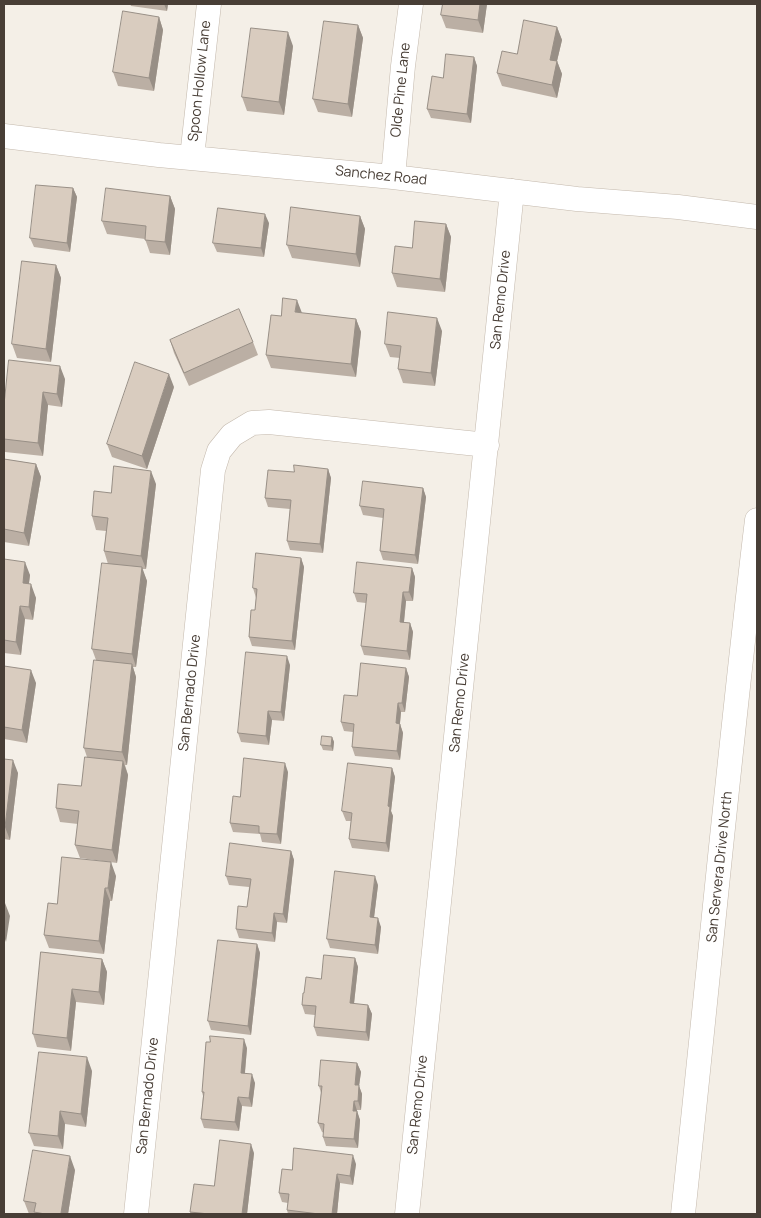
<!DOCTYPE html>
<html>
<head>
<meta charset="utf-8">
<style>
	body { margin:0 }
	#map { position:relative; width:761px; height:1218px; overflow:hidden; background:#f4efe7; font-family:Manrope,sans-serif }
	canvas { display:block }
	.frame { position:absolute; inset:0; border:5px solid #483e36; pointer-events:none }
</style>
</head>
<body>
<div id="map">
<canvas width="761" height="1218"></canvas>
<div class="frame"></div>
</div>
<script>
const ctx = document.querySelector('canvas').getContext('2d');
ctx.lineJoin = 'round';
function strokePath(path, color, width, dash) { ctx.strokeStyle = color; ctx.lineWidth = width; ctx.lineCap = dash ? 'butt' : 'round'; ctx.setLineDash(dash || []); ctx.stroke(path); }
function fillPath(path, color) { ctx.fillStyle = color; ctx.fill(path, 'evenodd'); }
function write(font, color, halo, rows, align = 'center') {
  ctx.font = font + ' Manrope,sans-serif'; ctx.lineWidth = 4.5; ctx.setLineDash([]); ctx.textBaseline = 'middle'; ctx.strokeStyle = halo; ctx.fillStyle = color; for (const [text, x, y, turn = 0] of rows) {
    ctx.save(); ctx.translate(x, y); ctx.rotate((+turn || 0) * Math.PI / 180); ctx.textAlign = isNaN(turn) ? turn : align; if (halo) ctx.strokeText(text, 0, 0); ctx.fillText(text, 0, 0); ctx.restore();
  }
}
const street = new Path2D(`
	M4 136 159 155 393 177 577 199 678 207 757 217
	M192 157 209 4
	M393 177 403 66 411 4
	M136 1214 213 470 219 451 232 435 252 423 269 422 487 445
	M407 1214 512 191
	M683 1214C708 983 729 751 757 520`);
strokePath(street, '#c3b8ac', 25);
strokePath(street, '#fff', 24);
fillPath(new Path2D(`
	M130 4H168L167 11 131 6Z
	M443 4H487L483 33 446 28 441 15Z
	M159 17 163 30 154 91 118 86 113 72Z
	M358 25 363 38 352 117 318 112 313 99Z
	M557 27 562 40 557 61 562 74 557 98 502 86 497 73 517 54Z
	M293 46 284 115 247 111 242 97Z
	M474 57 477 66 471 123 431 118 427 109 443 78Z
	M73 188 77 197 70 252 34 247 30 238Z
	M170 196 175 209 170 255 150 253 145 239 107 234 102 221Z
	M360 216 365 229 360 267 292 258 287 245Z
	M269 223 264 257 217 252 213 243Z
	M446 224 451 237 445 292 397 287 392 273 412 248Z
	M56 265 61 278 51 362 17 358 12 344Z
	M301 313 356 319 361 332 356 377 271 368 266 355Z
	M442 331 435 386 403 383 398 369 400 358 390 357 385 344Z
	M170 340 253 342 258 355 189 386 174 353Z
	M65 379 62 407 48 405 43 456 5 452 4 449V405Z
	M174 387 147 469 112 457 107 444Z
	M4 459 36 464 41 477 29 546 4 542Z
	M328 469 331 478 323 553 290 550 287 541 290 509 268 507 265 498 294 472Z
	M156 484 146 569H142L147 581 136 667H133L136 677 127 765H125L128 775 117 863 80 858 75 845 78 824 60 822 56 808 81 786 87 757 84 748 96 660 92 649 108 564 104 551 106 531 96 530 92 516 111 493Z
	M423 488 426 497 418 564 383 560 380 551 383 518 363 515 360 506Z
	M301 558 304 567 295 650 252 646 249 637 255 610 256 598 253 588Z
	M4 559 30 575 29 584 36 598 33 620 25 619 21 655 4 653Z
	M412 568 415 577 413 601H406L404 622 410 623 413 632 410 660 364 655 361 646 366 603 357 602 354 593Z
	M290 665 284 721 272 720 269 745 241 742 238 733Z
	M4 666 36 683 27 743 4 739Z
	M406 668 409 677 405 712H401L400 724 403 733 400 760 355 756 352 747 353 732 344 731 341 722 357 696Z
	M332 737 334 742 333 751 323 750 321 745Z
	M4 759 18 773 10 840 4 839Z
	M392 768 395 777 391 811 393 816 389 852 352 848 349 839 351 821H346L342 811Z
	M288 772 281 844 262 842 260 834 233 832 230 823 240 797Z
	M291 851 294 860 287 923 277 922 275 942 239 938 236 929 247 907 249 887 229 885 226 876Z
	M116 876 112 901H110L104 954 49 948 44 935 57 904Z
	M378 885 374 917 381 927 378 954 330 948 327 939Z
	M257 944 260 953 251 1035 211 1030 208 1021Z
	M41 952 102 959 107 972 104 1005 76 1002 71 1051 37 1047 33 1034Z
	M355 958 358 967 354 1004 368 1005 372 1014 369 1041 317 1036 314 1027 315 1015 305 1014 302 1005 304 993 321 979Z
	M247 1048 245 1073 255 1083 252 1107 242 1106 239 1131 204 1128 201 1119 203 1096 202 1092Z
	M357 1063 361 1072 359 1086 362 1094 361 1110H357V1112L360 1120 358 1148 326 1146 323 1137 324 1133 322 1132 318 1123 321 1093 319 1086Z
	M92 1071 86 1127 65 1124 63 1149 34 1146 29 1133Z
	M254 1153 247 1214H191L190 1212 214 1186Z
	M356 1164 353 1185 340 1183 337 1214H288L287 1210 288 1203 282 1202 279 1193 292 1170Z
	M75 1170 68 1214H70H29L24 1201Z`), '#bbafa4');
fillPath(new Path2D(`
	M164 4H168L167 11Z
	M480 4H487L483 33 478 20Z
	M159 17 163 30 154 91 149 78Z
	M358 25 363 38 352 117 348 104Z
	M557 27 562 40 557 61 562 74 557 98 552 85 550 60Z
	M288 32 293 46 284 115 279 102Z
	M474 57 477 66 471 123 467 114Z
	M73 188 77 197 70 252 67 243Z
	M170 196 175 209 170 255 165 242Z
	M265 214 269 223 264 257 261 248Z
	M360 216 365 229 360 267 356 254Z
	M446 224 451 237 445 292 440 279Z
	M56 265 61 278 51 362 46 349Z
	M297 300 302 313 295 312Z
	M437 318 442 331 435 386 431 373Z
	M356 319 361 332 356 377 351 364Z
	M60 366 65 379 62 407 57 394Z
	M169 374 174 387 147 469 142 456Z
	M43 392 48 405 43 456 38 443Z
	M36 464 41 477 29 546 24 533Z
	M328 469 331 478 323 553 320 544Z
	M151 471 156 484 146 569 141 556Z
	M423 488 426 497 418 564 415 555Z
	M301 558 304 567 295 650 292 641Z
	M25 562 30 575 27 597 23 583Z
	M142 567 147 581 136 667 132 654Z
	M412 568 415 577 413 601 409 592Z
	M31 584 36 598 33 620 29 607Z
	M403 592 406 601 403 631 400 622Z
	M20 606 25 619 21 655 16 642Z
	M410 623 413 632 410 660 407 651Z
	M287 656 290 665 284 721 281 712Z
	M132 664 136 677 127 765 122 752Z
	M406 668 409 677 405 712 402 703Z
	M31 670 36 683 27 743 22 730Z
	M398 703 401 712 399 732 396 723Z
	M268 711 272 720 269 745 266 736Z
	M400 724 403 733 400 760 397 751Z
	M332 737 334 742 333 751 331 746Z
	M13 760 18 773 10 840 5 827Z
	M123 761 128 775 117 863 112 850Z
	M285 763 288 772 281 844 277 834Z
	M392 768 395 777 391 811 393 816 389 852 386 843 388 806Z
	M291 851 294 860 287 923 283 914Z
	M111 862 116 876 112 901 108 888Z
	M375 876 378 885 373 926 370 917Z
	M105 888 110 901 104 954 99 941Z
	M5 903 10 916 6 942 4 936V911Z
	M274 913 277 922 275 942 272 933Z
	M378 918 381 927 378 954 375 945Z
	M257 944 260 953 251 1035 248 1026Z
	M355 958 358 967 353 1012 350 1003Z
	M102 959 107 972 104 1005 99 992Z
	M72 989 76 1002 71 1051 67 1038Z
	M368 1005 372 1014 369 1041 366 1032Z
	M244 1039 247 1048 244 1082 241 1073Z
	M87 1057 92 1071 86 1127 81 1114Z
	M357 1063 361 1072 359 1086 362 1094 361 1110 358 1101 355 1085Z
	M252 1074 255 1083 252 1107 249 1098Z
	M238 1097 242 1106 239 1131 235 1122Z
	M354 1101 360 1120 358 1148 354 1139 353 1111Z
	M60 1111 65 1124 63 1149 58 1136Z
	M251 1144 254 1153 247 1214H242Z
	M353 1155 356 1164 353 1185 350 1176Z
	M70 1156 75 1170 68 1214 61 1213Z
	M337 1174 340 1183 337 1214H332Z`), '#988f86');
const building = new Path2D(`
	M443 4H480L478 20 441 15Z
	M123 11 159 17 149 78 113 72Z
	M524 20 557 27 550 60 557 61 552 85 497 73 502 51 517 54Z
	M324 21 358 25 348 104 313 99Z
	M251 28 288 32 279 102 242 97Z
	M446 54 474 57 467 114 427 109 432 76 443 78Z
	M36 185 73 188 67 243 30 238Z
	M106 188 170 196 165 242 145 240 146 226 102 221Z
	M291 207 360 216 356 254 287 245Z
	M218 208 265 214 261 248 213 243Z
	M415 221 446 224 440 279 392 273 395 246 412 248Z
	M22 261 56 265 46 349 12 344Z
	M283 298 297 300 295 312 356 319 351 364 266 355 271 315 281 316Z
	M239 309 253 342 184 373 170 340Z
	M388 312 437 318 431 373 398 369 401 346 385 344Z
	M9 360 60 366 57 394 43 392 38 443 4 439V405Z
	M135 362 169 374 142 456 107 444Z
	M4 459 36 464 24 533 4 529Z
	M294 465 328 469 320 544 287 541 291 500 265 498 268 470 294 472Z
	M114 466 151 471 141 556 104 551 108 518 92 516 94 491 111 493Z
	M363 481 423 488 415 555 380 551 384 509 360 506Z
	M256 553 301 558 292 641 249 637 251 610H255L257 589 253 588Z
	M4 559 25 562 23 583 31 584 29 607 20 606 16 642 4 640Z
	M357 562 412 568 409 592H403L400 622 410 623 407 651 361 646 367 594 354 593Z
	M102 563 142 567 132 654 92 649Z
	M246 652 287 656 281 712 268 711 266 736 238 733Z
	M94 660 132 664 122 752 84 748Z
	M361 663 406 668 402 703H398L396 723 400 724 397 751 352 747 354 724 341 722 344 695 357 696Z
	M4 666 31 670 22 730 4 727Z
	M322 736 332 737 331 746 321 745Z
	M85 757 123 761 112 850 75 845 79 811 56 808 58 784 81 786Z
	M244 758 285 763 277 834 259 833V826L230 823 233 796 240 797Z
	M4 759 13 760 5 827H4Z
	M348 763 392 768 388 806 390 807 386 843 349 839 352 813 342 811Z
	M230 843 291 851 283 914 274 913 272 933 236 929 238 906 247 907 251 879 226 876Z
	M62 857 111 862 108 888H105L99 941 44 935 48 903 57 904Z
	M335 871 375 876 370 917 378 918 375 945 327 939Z
	M218 940 257 944 248 1026 208 1021Z
	M41 952 102 959 99 992 72 989 67 1038 33 1034Z
	M324 955 355 958 350 1003 368 1005 366 1032 314 1027 316 1006 302 1005 303 993H304L306 977 321 979Z
	M210 1036 244 1039 241 1073 252 1074 249 1098 238 1097 235 1122 201 1119 204 1092H202L206 1042H210Z
	M39 1052 87 1057 81 1114 60 1111 58 1136 29 1133Z
	M321 1060 357 1063 355 1085H359L358 1101H354L353 1111H357L354 1139 323 1137 324 1124 318 1123 322 1086H319Z
	M220 1140 251 1144 242 1214H209L190 1212 194 1184 214 1186Z
	M294 1148 353 1155 350 1176 337 1174 332 1214H319L287 1210 289 1194 279 1193 282 1169 292 1170Z
	M33 1150 70 1156 61 1213 70 1214H45L34 1212 36 1203 24 1201Z`);
fillPath(building, '#d9ccbf');
strokePath(building, '#988f86', 1);
write('14px', '#483e36', '#fff', [
	["Spoon Hollow Lane",200,81,-84],
	["Olde Pine Lane",401,90,-84],
	["Sanchez Road",381,176,6],
	["San Remo Drive",501,300,-84],
	["San Bernado Drive",190,693,-84],
	["San Remo Drive",460,703,-84],
	["San Servera Drive North",720,867,-84],
	["San Bernado Drive",148,1096,-84],
	["San Remo Drive",418,1105,-84]
]);
</script>
</body>
</html>
